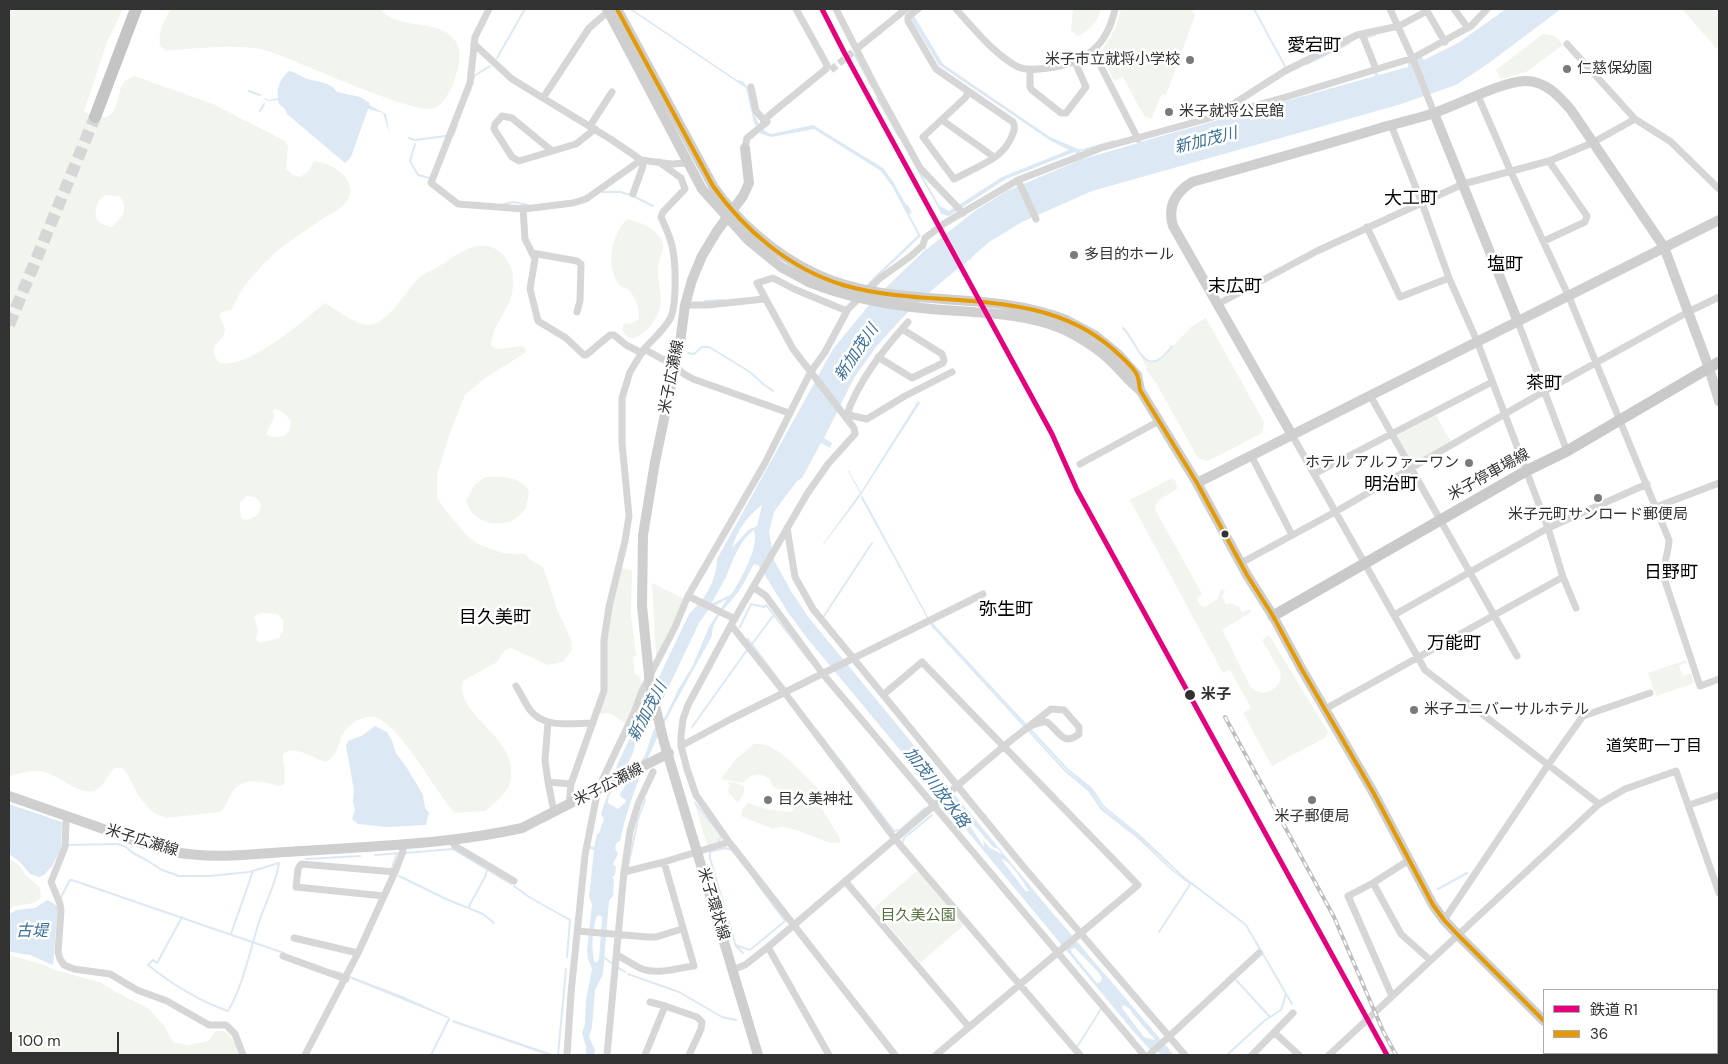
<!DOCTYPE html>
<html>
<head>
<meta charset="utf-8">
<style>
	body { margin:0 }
	#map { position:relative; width:1728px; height:1064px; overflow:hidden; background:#fff; font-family:"DM Sans","Noto Sans JP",sans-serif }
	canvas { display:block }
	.frame { position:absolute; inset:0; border:10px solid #323232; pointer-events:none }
	.legend { position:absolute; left:1543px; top:989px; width:175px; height:65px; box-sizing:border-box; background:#fff; border:1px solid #adadad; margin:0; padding:6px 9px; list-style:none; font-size:15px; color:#323232 }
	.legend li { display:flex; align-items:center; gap:10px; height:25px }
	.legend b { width:25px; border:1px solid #adadad }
	.scale { position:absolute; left:10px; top:1032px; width:109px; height:22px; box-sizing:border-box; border:2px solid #323232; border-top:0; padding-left:6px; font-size:15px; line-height:18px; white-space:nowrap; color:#323232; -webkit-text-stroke:4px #fff; paint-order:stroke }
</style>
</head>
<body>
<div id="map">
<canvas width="1728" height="1064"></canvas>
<div class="frame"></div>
<ul class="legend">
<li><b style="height:6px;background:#e5007d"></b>鉄道 R1</li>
<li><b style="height:6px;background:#e39a05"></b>36</li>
</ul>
<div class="scale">100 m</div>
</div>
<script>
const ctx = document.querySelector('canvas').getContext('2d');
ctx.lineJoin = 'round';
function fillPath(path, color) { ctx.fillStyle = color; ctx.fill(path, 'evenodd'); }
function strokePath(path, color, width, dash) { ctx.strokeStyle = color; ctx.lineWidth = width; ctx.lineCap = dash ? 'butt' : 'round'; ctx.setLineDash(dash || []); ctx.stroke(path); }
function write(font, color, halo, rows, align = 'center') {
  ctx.font = font + ' "DM Sans","Noto Sans JP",sans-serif'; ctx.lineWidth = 5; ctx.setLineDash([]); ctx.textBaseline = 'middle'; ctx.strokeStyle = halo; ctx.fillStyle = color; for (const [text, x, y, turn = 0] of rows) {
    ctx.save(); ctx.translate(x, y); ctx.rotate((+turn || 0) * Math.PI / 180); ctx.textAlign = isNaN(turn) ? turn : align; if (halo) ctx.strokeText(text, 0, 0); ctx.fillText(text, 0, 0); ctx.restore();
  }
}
fillPath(new Path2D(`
	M9 9H123L107 42 84 112C90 113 97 117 103 117 119 118 117 90 124 82 126 80 131 78 134 76L213 104 285 141 288 147 286 169 293 175 300 177 308 172 314 161C332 162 360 181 347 201 342 209 330 214 322 219 308 229 292 239 278 250 264 263 250 277 240 293 236 299 235 305 231 310L224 311 220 314C220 320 222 321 224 326 228 334 219 341 214 346 214 354 214 357 220 363 251 368 301 322 325 303 336 309 357 326 369 325 389 324 407 288 421 276 426 272 433 270 438 267 456 256 479 235 500 252 507 258 513 268 513 278 513 283 513 292 511 297 506 313 491 329 491 346L498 349 522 346 526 349 525 353 485 378 465 395 451 430 437 475V498L446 511 469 538 480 545 503 553 525 554 532 561 543 567 558 612 571 639 572 650 563 662 548 665 511 648 505 650 497 662 463 681C454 712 511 735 511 770 511 777 511 784 507 789 503 797 492 805 485 811L455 813C435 792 400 723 374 717 369 716 361 718 356 721 333 735 345 750 326 762 313 759 295 744 283 754 282 764 287 774 284 784L279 786C263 782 245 776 233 791 228 798 227 806 220 812L166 818 152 812 138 795 127 773 122 768H115C108 773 105 784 98 789 81 800 57 772 40 771 29 770 19 774 9 776ZM106 195 120 196C129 209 122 219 111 227 94 223 92 214 100 199ZM275 409 284 413 291 421 290 429 286 435C279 437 272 439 266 434L274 417 273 411ZM247 496C271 497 260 523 242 519 240 515 240 508 240 503ZM264 613 278 614 283 620V631L279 638 260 643 256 640 258 631 254 617 257 614Z
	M171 9H381C394 31 445 17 457 44 463 57 457 71 453 84 450 91 443 104 435 108 417 117 294 59 268 51 244 43 192 48 166 51L160 46C158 32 163 21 171 9Z
	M1073 9H1101C1097 23 1091 29 1078 36L1071 31Z
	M1121 9H1191L1195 15 1166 95 1162 94 1151 119 1144 116 1123 77 1114 81 1101 53 1116 27Z
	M1682 9H1719V51Z
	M1543 34 1555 36 1563 45 1526 72 1501 79 1496 70Z
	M628 219C640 222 663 231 663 246 663 253 658 260 658 268 657 282 664 298 659 311 654 324 632 353 622 329L623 325 626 323 631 324 639 319C640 310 636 297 629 290 625 288 621 287 619 284 609 272 610 252 615 238 618 232 622 223 628 219Z
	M1206 318 1264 422 1262 433 1208 461 1198 458 1156 383 1145 369 1147 368 1142 359 1154 361 1161 359 1192 326Z
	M1436 415 1451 442 1414 462 1410 461 1398 438V435Z
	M485 477C500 476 523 476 529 492L526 508C522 513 517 518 511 521 492 528 471 520 466 500L475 485Z
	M1172 478 1176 482 1177 489 1159 500 1155 506 1156 511 1202 594 1197 598C1198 603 1201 606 1205 607L1218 599 1221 589 1225 591 1222 597 1226 604 1230 603 1237 606H1239L1242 613 1249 609 1251 612 1222 630C1231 644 1236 661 1244 674 1247 678 1248 685 1252 688 1255 691 1260 692 1264 693 1275 690 1283 683 1280 671L1262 640 1269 635 1328 732 1326 737 1272 766 1243 713 1251 708 1230 670 1223 673 1130 500Z
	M620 567 632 571 631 615 636 656 633 657 635 675H639L642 685 627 724 609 713 599 714 607 633Z
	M652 583 684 599 679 611 656 657Z
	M1686 660 1687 663 1679 666 1683 676 1691 673 1694 683 1656 696 1648 673Z
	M754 744C779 741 803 777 821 791L819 804 838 835 840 840 839 843H831L790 828 781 827 773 829 741 816 743 809 748 803 770 810 792 812 794 808 793 797 791 794 773 787 770 779C759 772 752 773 743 783L721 779 737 758Z
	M728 782 737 783 744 787V793L738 803 728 792 730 786Z
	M695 804 720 837 719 841 708 845 705 839Z
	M9 858 19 865 25 874 40 888 41 898 34 903 14 906 9 910Z
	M918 870 964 925 920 963 874 908Z
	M9 953 13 956 41 964 55 970 102 983 114 991 149 1009 164 1026 173 1042 189 1045 208 1041 216 1031C231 1029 235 1043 239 1055H9Z`), '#f1f5ed');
fillPath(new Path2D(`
	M629 9H632L737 80 742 81 749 88C753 102 754 129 771 134L813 125 883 168 894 183 906 205H908L912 213 909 214 921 236 847 306 871 280 918 235 892 186 881 171 814 129 772 137 761 134 754 123 746 88Z
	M905 9H910L943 64 1050 137 1078 149H1084L1080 152 1083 159 1138 143V141L1140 142 1375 76 1374 73 1377 72 1379 75 1408 67V63L1422 57 1424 60 1458 43 1506 9H1561L1489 63 1456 85 1398 105 1092 191 1022 222 989 242 971 258 972 261 970 259 939 284 904 316 876 347 854 378 824 438 832 443 830 448 821 443 802 478 797 481 774 512 769 532 774 560 791 591 809 618 1045 904 1174 1055H1161L1158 1052 1151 1051 1134 1032 807 638 787 611 765 575 758 565 754 564C748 574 743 587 735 596 726 607 712 620 712 636 676 702 636 767 620 841L617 842 615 848 618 854 613 864 616 867 615 875 612 877 614 880 613 896 609 901 603 974 595 990 592 1027 589 1037 595 1050 594 1055H586V1047L582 1033 585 1024 586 1000 592 969 588 959 587 950 592 905 589 897 594 850 588 848 589 846 594 847 597 834 599 833 604 819 601 814 617 765 689 614C704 600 717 581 717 559L833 349 874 299 925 250 924 248 927 249 976 210 1007 191 1080 160 1075 152 1067 155 1006 179 949 216 941 214 938 207 940 206 949 211 1002 177 1069 150 1051 141 939 65ZM762 505 757 526 748 530 732 548C737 531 747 516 762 505ZM754 530C760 546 741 578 733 592L730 595 711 604C716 595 721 586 726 577 733 560 739 541 754 530ZM727 599 709 627 693 665 678 690 666 715 661 723 654 729 645 755 620 794 621 797 626 800V802L618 809 608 803 609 795 615 788 633 753 636 740 664 697 699 623 709 609ZM928 773 942 787 952 804 958 811 968 818 993 847 998 849 1002 854 990 848 983 840 984 847 970 826 965 824 959 814 936 790 927 776ZM1001 859C1011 861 1023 882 1029 891H1026L1024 889ZM598 915 602 917 599 960 595 963C591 954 592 923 598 915ZM1075 948 1099 973 1102 978 1101 982 1097 983 1072 953 1071 949ZM1123 1005 1130 1009 1132 1013 1155 1040 1144 1037 1122 1008Z
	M289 71C296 72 301 77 308 79 318 82 331 82 337 92L360 97 370 103 369 105 386 114 389 131 391 132H389L383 113 368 109 351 157 345 163 287 114 285 109 279 104 278 100 269 101 264 99 265 98 269 100 278 98C276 87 281 78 289 71Z
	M918 401 920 403 859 498 824 544H823L860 493 848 471H849L861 492Z
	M862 495 933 626 1066 770 1091 789 1103 808 1139 836 1172 869 1190 883 1189 884 1171 870 1137 838 1101 810 1088 791 1065 772 932 627 861 498Z
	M375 726 387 732 392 741 396 753 407 768 423 795 425 808 429 813 426 825 388 827 358 824 352 819 355 810 353 802 354 790 346 746 348 741 363 735Z
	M9 804 62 822 61 849 52 866 44 875 39 877 30 874 20 862 9 854Z
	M47 900 53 903 58 907 53 965 30 955 11 952 9 949V914L17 910 35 908Z
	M350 976 400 995 449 1017 450 1019 349 978Z
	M453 1020 555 1055H547L452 1022Z`), '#dce9f4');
strokePath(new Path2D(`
	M1254 9 1286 68
	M1365 38 1375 35
	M855 56 872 87
	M497 58 525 9
	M1081 64 1089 59
	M1307 64 1350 43
	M474 78V76L490 66
	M249 91 260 95
	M877 98 899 137
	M260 111 264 104
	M453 136 457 125
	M409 138 415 140 446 136
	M415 144 410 161 418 175 430 178
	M1083 150 1114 141
	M919 172 939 207
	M602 192H620L631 195
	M635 197 653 206
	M501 205 513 202 528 205
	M705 301 723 300
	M1123 328C1138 342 1144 384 1172 346
	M688 353 694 354 702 347H709L750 372 763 384 773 391
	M824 616 872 543
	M931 623 1026 725
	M740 627 751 604 764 607 766 605 809 660
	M748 639 785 688H788
	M752 644 773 616
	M692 727 747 650
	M816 729 894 831 900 830 925 808
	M1030 729 1067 769 1091 788 1104 807 1140 836 1182 876 1246 925 1292 1004
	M695 803 721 836 719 842
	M903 842 904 838 932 815
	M68 845 118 844 126 847 133 853 148 861 162 870 179 876H210L249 872 279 863
	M732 850 725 848 710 852V858L736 946 743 953
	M405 853 453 849 511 884
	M375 855 401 853
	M306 859 360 856
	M628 867 638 819 645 800
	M392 868 397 853
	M399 876 446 899 483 914 494 923
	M514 886 529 897 570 920 567 957
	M1438 889 1467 873
	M61 897 70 880H72L284 953
	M468 908 485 877 487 871
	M182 917 157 963 153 960 148 965C170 983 201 1002 228 1011 243 986 250 950 259 922 265 903 276 884 279 863
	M1159 932 1191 883
	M231 934 253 871
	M735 945 750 950 785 921 756 882
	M602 956 613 964
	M617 967 625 972
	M333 971 344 974
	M628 974 679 992 722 1017 736 1020
	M1236 980 1270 1017
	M1077 1047 1101 1009
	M431 1055 449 1019
	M558 1055 566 969
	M1227 1055 1264 1021 1281 1010 1286 994`), '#dce9f4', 2);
strokePath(new Path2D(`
	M831 70 859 47`), '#d6d6d6', 7, [7, 3.5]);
strokePath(new Path2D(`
	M9 325 95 117`), '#d6d6d6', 12, [12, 6]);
strokePath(new Path2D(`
	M489 9 475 37 470 83 431 183 458 204 524 209 573 203 586 199 641 160
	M836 9 876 88 920 168 963 213
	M918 9 908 17V21L936 69 1013 122C1018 130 1007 147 1000 153 993 161 965 173 954 179L923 137 965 98 969 92
	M956 9C974 29 994 54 1018 67 1028 71 1038 69 1048 68 1086 63 1107 46 1115 9
	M1390 9 1415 64 1434 113
	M1454 9 1468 28
	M1362 34 1376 69
	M474 44 512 79 543 98 589 28 610 10
	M1567 44 1635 119 1671 142 1719 189
	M859 47 906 9
	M1093 51 1138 139
	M1030 70V87L1032 90 1061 113H1066L1086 87 1075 62
	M751 87 756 111 764 120
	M1478 96 1511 172 1569 297 1669 540C1669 553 1662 565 1664 578L1700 686 1719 679
	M543 98 612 140 641 160 671 164 688 163
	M1216 115 1285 71 1357 35 1399 26 1427 11 1445 42
	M942 120 994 157
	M763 124 764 120 772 113 826 69 827 65 796 9
	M1391 125 1422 203 1449 278 1477 341 1548 528 1563 577 1576 608
	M590 126 612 92
	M745 148 747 138 767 122
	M552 151 512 118 502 116 495 124 494 129 512 157 519 161 576 144 595 129
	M659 162 681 178 685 189 663 212 661 217C665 226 670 236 672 246 676 261 677 306 670 319 664 330 652 340 644 349L675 366 684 374 693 379 789 413
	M1018 180 1036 219
	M633 194 643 166 641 160
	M523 208 525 239 535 259 530 289 538 321 566 338 584 355H586L610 335H614L626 345 642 353
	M1367 227 1400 297 1449 278
	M1544 241 1585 222 1587 216 1549 161
	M532 253 577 261 581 264 580 301 577 312
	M1218 304 1317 251 1463 184 1549 161 1592 143 1635 119
	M685 305H708L764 299
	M847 311 794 289 773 278 757 283 793 349 854 428 855 434 828 464 807 494 731 625 688 705 683 719 681 735V746L687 769 696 795 729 842 895 1055
	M1518 322 1567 451
	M878 357 912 378 943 363 944 360 942 354 902 329
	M1371 397 1517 656
	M847 413 853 416 867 419 905 396 952 372
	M846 417C858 381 883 350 908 322
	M1292 435 1425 670 1599 804
	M1252 457 1292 535
	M1080 464 1159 421
	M1314 474 1492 382
	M1656 507 1719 483
	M787 528 795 577 813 609 1022 865 1185 1055
	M1241 563 1335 512 1543 392 1688 312 1719 297
	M753 587 766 596 823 674 1144 1055
	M688 596 735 619
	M1394 615 1548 528 1647 484
	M731 625 785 693 895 839 1080 1055
	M516 686C521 694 525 703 530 710 544 729 573 723 593 723
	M883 695 922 662 1138 885 936 1055
	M1325 709 1563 577
	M681 746 731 719 983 594
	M548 782 545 760 548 722
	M569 805 571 784 604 691V640L609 607 625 541 629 516 622 443V398L630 372 644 349
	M1689 805 1719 795
	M554 812 548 782 571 784
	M67 816 66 822 65 847 51 882 60 904 61 911 58 952 60 959 64 965 74 969 110 974 137 990 167 1001 209 1025H226L235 1034 243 1055
	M451 839 455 846 514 881
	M664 862 729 842
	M845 881 969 1027
	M1373 883 1401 934 1430 960
	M384 896 296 887 298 869 301 864 395 872
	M1444 920 1548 765 1583 716 1650 693
	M577 931 648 937H656L682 929
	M294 938 358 953
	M768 947 829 1055
	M617 955C625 959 633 965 642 969 658 975 677 968 694 966L664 862 624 872
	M283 956 346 979
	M732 970 745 965 768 947 1004 746C1016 737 1031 721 1047 722 1059 731 1063 747 1079 734V727L1064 710 1051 709 1004 746
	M1392 996 1348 896 1373 883 1409 860
	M650 1002 665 1006
	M1275 1033 1299 1055
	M305 1055 358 953 395 872 403 851 401 844
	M567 1055 571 993 585 855 598 789 634 713 642 691 675 627 688 596 765 463 810 373 825 352 848 309 879 279 911 256 923 245 925 238 945 223 1018 180 1101 148 1286 97 1413 58 1471 26 1487 9
	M607 1055 624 872 630 831 638 804 653 772
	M645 1055 665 1006 697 1017 702 1022 701 1029 689 1055
	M1149 1055 1259 953
	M1252 1055 1293 1013
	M1329 1055 1599 804 1625 789 1676 771 1719 893
	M1597 1055 1600 1053`), '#d6d6d6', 7);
strokePath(new Path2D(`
	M607 9 702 189 748 240 781 267 809 282
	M617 9 713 186C738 222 774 254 814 273
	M1434 113 1518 322
	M745 148 749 183 743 196 717 231 702 256 692 280 685 305 680 343 655 462 643 535 642 606 650 685 664 742 758 1055
	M1066 320 1096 336 1118 354 1137 375 1140 390 1197 483 1247 575 1273 616 1301 668 1373 792 1433 905 1444 920 1458 935 1544 1021
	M1063 329C1077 336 1091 344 1103 354 1117 365 1126 379 1140 390
	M1292 435 1719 220
	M1197 483 1292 435 1173 226C1167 206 1176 192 1192 182 1257 164 1322 146 1387 126 1403 122 1419 118 1434 113 1461 104 1498 83 1524 81 1545 80 1559 96 1571 110L1664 247 1709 368 1719 401
	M9 796C37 806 66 816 95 826 121 835 147 847 174 852 217 860 261 853 303 851 376 846 451 844 522 828L669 753
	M1576 1053 1578 1055`), '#cfcfcf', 10);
strokePath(new Path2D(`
	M1273 616 1526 471 1567 451 1719 362`), '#c9c9c9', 11);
strokePath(new Path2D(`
	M95 117 136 9`), '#c4c4c4', 12);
const rail = new Path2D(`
	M1225 717 1334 917 1383 1031 1396 1055`);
strokePath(rail, '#bebebe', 4);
strokePath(rail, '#fff', 2, [5.5]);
strokePath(new Path2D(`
	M814 273C893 311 986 288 1066 320
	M809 282C848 298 889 305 931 309 976 313 1021 312 1063 329`), '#cfcfcf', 10);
strokePath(new Path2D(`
	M617 9 713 186C744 230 790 269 843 285 932 311 1039 283 1114 350 1121 357 1133 366 1137 375 1139 379 1139 385 1140 390L1197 483 1247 575 1273 616 1301 668 1373 792 1433 905 1444 920 1458 935 1544 1021`), '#e39a05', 4);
strokePath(new Path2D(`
	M822 9 844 52 1052 434 1077 490 1387 1055`), '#e5007d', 5);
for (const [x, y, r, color] of [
	[1190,60,5,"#7a7a7a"],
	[1567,69,5,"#7a7a7a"],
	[1169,112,5,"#7a7a7a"],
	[1074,255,5,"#7a7a7a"],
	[1469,463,5,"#7a7a7a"],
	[1598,498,5,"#7a7a7a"],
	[1225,534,4.5,"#323232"],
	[1190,695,6,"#323232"],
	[1414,710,5,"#7a7a7a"],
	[768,800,5,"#7a7a7a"],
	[1312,800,5,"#7a7a7a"]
]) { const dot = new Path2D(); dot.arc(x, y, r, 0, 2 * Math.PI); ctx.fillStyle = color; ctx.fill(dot); strokePath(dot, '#fff', 2); }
write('15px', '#323232', '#fff', [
	["米子市立就将小学校",1180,60,"right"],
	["仁慈保幼園",1577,69],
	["米子就将公民館",1179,112],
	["多目的ホール",1084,255],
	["ホテル アルファーワン",1459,463,"right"],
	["米子元町サンロード郵便局",1598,515,"center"],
	["米子ユニバーサルホテル",1424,710],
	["目久美神社",778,800],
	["米子郵便局",1312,817,"center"]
], 'left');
write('15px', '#323232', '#fff', [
	["米子広瀬線",672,377,-79],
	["米子停車場線",1489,475,-29],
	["米子広瀬線",609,785,-27],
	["米子広瀬線",142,841,17],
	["米子環状線",713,904,73]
]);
write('bold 15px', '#323232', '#fff', [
	["米子",1201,695]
], 'left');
write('15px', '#53713d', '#fff', [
	["目久美公園",918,916]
]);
write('italic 16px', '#3b7199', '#fff', [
	["新加茂川",1206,141,-14],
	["新加茂川",857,353,-56],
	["新加茂川",648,712,-62],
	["加茂川放水路",936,788,53],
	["古堤",32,932]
]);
write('16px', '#000', '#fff', [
	["道笑町一丁目",1654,747]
]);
write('18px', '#000', '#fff', [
	["愛宕町",1314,46],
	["大工町",1411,199],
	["塩町",1505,265],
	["末広町",1235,287],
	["茶町",1544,384],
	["明治町",1391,485],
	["日野町",1671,573],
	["弥生町",1006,610],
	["目久美町",495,618],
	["万能町",1454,644]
]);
</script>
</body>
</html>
